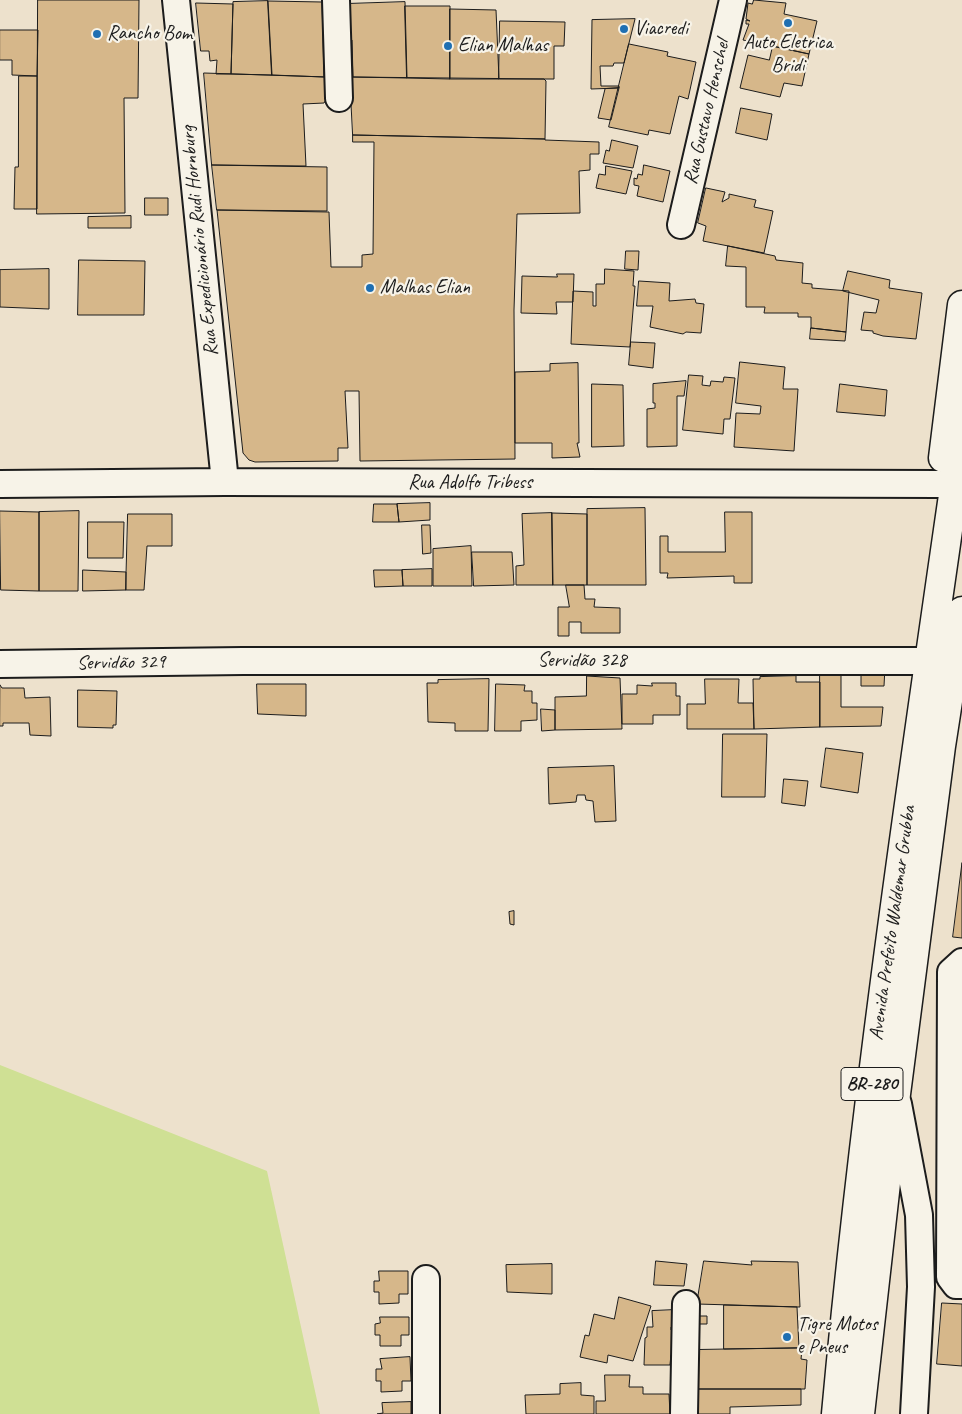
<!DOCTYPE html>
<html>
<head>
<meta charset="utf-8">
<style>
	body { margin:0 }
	canvas { display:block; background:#ede1cc }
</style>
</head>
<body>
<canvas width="962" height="1414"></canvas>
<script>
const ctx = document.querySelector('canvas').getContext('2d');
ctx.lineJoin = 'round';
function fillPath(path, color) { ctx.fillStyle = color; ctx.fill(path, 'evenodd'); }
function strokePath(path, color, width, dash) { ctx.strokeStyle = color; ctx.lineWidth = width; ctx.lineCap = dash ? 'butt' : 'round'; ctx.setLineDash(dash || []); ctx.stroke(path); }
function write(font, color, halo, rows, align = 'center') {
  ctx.font = font + ' Caveat,sans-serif'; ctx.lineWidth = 4.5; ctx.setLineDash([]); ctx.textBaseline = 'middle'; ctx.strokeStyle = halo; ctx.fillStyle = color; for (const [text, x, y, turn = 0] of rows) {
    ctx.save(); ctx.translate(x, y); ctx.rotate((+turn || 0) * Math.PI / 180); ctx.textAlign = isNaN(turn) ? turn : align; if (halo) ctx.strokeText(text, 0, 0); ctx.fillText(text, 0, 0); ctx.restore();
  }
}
fillPath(new Path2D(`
	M0 1065 267 1171 320 1414H0Z`), '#cfe094');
const building = new Path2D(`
	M38 0H139L138 98H124L125 213 37 214Z
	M754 0 786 3 784 14 817 21 809 54 743 40 749 24H746V20L750 21 746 19 748 3 752 4Z
	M268 1 272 75 231 74 233 2Z
	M268 1 322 2 324 77 272 75Z
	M405 2 407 78 353 77 352 40H348L345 4Z
	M196 3 233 4 231 74H216L217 60 210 61 209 51H201Z
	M405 6H450V79L407 78Z
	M450 9 496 10 499 79H450Z
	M635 19 624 63H614L613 66H600L601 86H619V88L591 89 592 20Z
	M500 21 565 22 564 46H554V79H499Z
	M0 30H38L37 76 12 75V60H0Z
	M629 44 668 52 667 56 696 62 688 99 679 96 670 134 649 130 648 135 609 127Z
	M773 46 809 54 802 86 784 83 780 97 740 88 748 55 769 60Z
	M204 73 327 77V98L324 103 303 104 306 166 212 165Z
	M19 76H37V209H14L15 167H18Z
	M350 77 544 79 546 81 545 139 353 135Z
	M619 88 611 120 598 118 605 89Z
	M741 108 772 114 767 140 736 133Z
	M353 135 545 139V140L599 142V154H590V170L579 171 580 213 517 214 514 310 515 459 360 461 359 391H345L348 448H338V461L255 462 249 460 243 453 217 210 329 212 331 267H362V255L373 254 374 142H353Z
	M612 140 638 146 633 168 603 163 606 150 609 151Z
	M212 165 327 167V211L217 210Z
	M644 165 670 171 663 202 637 196 639 186 634 185V178L637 179 638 174 642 175Z
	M606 166 632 171 626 194 596 188 599 174 605 175Z
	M706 188 725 192 722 202 729 198V194L756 200 754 207 773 211 764 253 703 241 706 226 698 223Z
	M145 198H168V215H145Z
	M131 216V228H88V217Z
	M728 246 775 256 776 260 803 263 802 283 812 284V288L849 291 846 332 811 328V317H798V313H764L765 307H746V267L726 266Z
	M626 251H639L638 270 625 269Z
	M79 260 145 261 144 315H78Z
	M49 269V309L0 307V270Z
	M605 269 634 271 633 286H635L630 347 571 344 573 291 593 292V306H596V284H604Z
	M848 271 890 280 889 288 922 293 916 339 883 336 873 333V331L861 330 864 312 876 313 879 300 843 291Z
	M557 274H574L573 302H556L557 314 521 313 522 276 557 277Z
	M639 281 670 283 669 301 695 299 696 303 704 304 701 333 686 332 683 334 650 327 653 306H637Z
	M811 328 846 332 845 341 810 339Z
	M631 342 655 343 653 368 629 365Z
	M740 362 785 367 783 389H798L794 451 734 447 736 413 760 414 761 406 736 403Z
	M578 363 579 443H577L580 457 552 458V443H515V372L550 371V364Z
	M689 375 703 376 702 385 710 386 711 381 723 382 724 377 735 378 730 419H724L723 434 683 430Z
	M686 381 684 396H677V446L647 447V409L655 408V403H653V384Z
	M592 384 623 385 624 446 592 447Z
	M840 384 887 390 885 416 837 412Z
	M430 503V520L399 522 397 504Z
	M374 504H397L399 522H373Z
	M645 508 646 585H587V509Z
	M0 511 39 512V591L1 590Z
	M79 511 78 591H39V512Z
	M725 512H752V583H734V576L667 578 668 573H660V536H668V552H725Z
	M552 513 553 585H516V566L524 565 522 514Z
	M552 513 587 514V585H553Z
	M128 514H172V546H147L144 590H126Z
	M88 522H124L123 558H88Z
	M422 525H430L431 553 423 554Z
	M471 546 472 586H433V549Z
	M472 552H512L514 585 474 586Z
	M432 569V586H403L402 570Z
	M83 570 126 572V590L83 591Z
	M374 570H402L403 586 375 587Z
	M566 585H584L585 599H595L594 607 620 608V633H581V622H569V636H558V607H569Z
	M820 666H841V707H883L881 726 820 727Z
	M885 667 884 686H861V668Z
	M587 676 620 678 622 729 555 730V697L586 696Z
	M796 676V682H820V727L754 729 753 679H760V677Z
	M489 679 488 731H455V723L428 722 427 683H438V680Z
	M705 679H739L738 703H753L754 729H687V704H705Z
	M652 683H676V696H680V715H653V724H622V694H637V685L652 686Z
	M257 684H306V716L258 714Z
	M496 684 525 685 524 691H532V703H537V720L521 721V731H495Z
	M0 685 2 688H24L25 698 50 697 51 736 30 735 29 723H3V726H0Z
	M78 690 117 691 116 725H113V728L78 727Z
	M541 709 555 710V730L542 731Z
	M723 734H767L765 797H722Z
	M826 748 863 753 858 793 821 787Z
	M614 766 616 821 595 822 593 801 586 800 585 795H577L576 802 549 804 548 768Z
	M784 779 808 781 805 806 782 803Z
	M962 863V938L953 937Z
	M514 911V925L510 924 509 912Z
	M656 1261 687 1264 684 1286 654 1285Z
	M704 1261 752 1265 751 1261 798 1262 800 1307 697 1304Z
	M552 1264V1294L507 1292 506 1265Z
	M379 1271H408V1294H399V1303L379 1304V1292H374V1281H379Z
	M619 1297 651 1306 633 1361 608 1355 607 1363 580 1357 585 1335 589 1336 594 1314 614 1319Z
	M942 1303 962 1304V1366L937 1364Z
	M724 1305 797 1307 799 1348 724 1349Z
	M674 1310V1327H671V1330H675L676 1355H671L670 1365H644L645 1338 647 1337V1327H653L652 1311Z
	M695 1316H707V1324H695Z
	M380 1317H409V1335H401V1346H380V1335H375V1324L380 1323Z
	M799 1348 802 1350 801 1359 807 1360 805 1389H693V1350Z
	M410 1357 411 1381H402V1391L381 1392V1381H376V1369H382L380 1359Z
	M605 1375H630L629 1387H643V1394H669L670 1414H596V1401H605Z
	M581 1383V1395L594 1396V1414H526L525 1395 560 1394V1384Z
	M693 1389H801V1405L730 1407V1414H692Z
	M411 1402V1414H377L383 1413 382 1403Z`);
fillPath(building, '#d6b78a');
strokePath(building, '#1c1c1c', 1);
const minor = new Path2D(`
	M176 0 225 482
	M336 0 339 98
	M681 225 733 0
	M0 484 225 482 940 484
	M0 664 243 661H921
	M962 962 951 972 950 1277 956 1285H962
	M898 1104 919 1215 921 1287 914 1414
	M426 1414V1279
	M684 1414 686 1304`);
const highway = new Path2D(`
	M943 458 962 305
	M836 1414C866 1086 915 760 962 433
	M860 1414 896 1094 941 746 962 611`);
strokePath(minor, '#1c1c1c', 30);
strokePath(highway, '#1c1c1c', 31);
strokePath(minor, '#f7f3e8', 26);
strokePath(highway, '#f7f3e8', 28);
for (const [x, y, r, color] of [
	[788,23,5,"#1f6fb2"],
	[624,29,5,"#1f6fb2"],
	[97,34,5,"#1f6fb2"],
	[448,46,5,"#1f6fb2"],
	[370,288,5,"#1f6fb2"],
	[787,1337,5,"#1f6fb2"]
]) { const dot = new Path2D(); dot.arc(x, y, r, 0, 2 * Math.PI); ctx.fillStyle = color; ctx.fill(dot); strokePath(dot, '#f7f3e8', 2); }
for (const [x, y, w] of [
	[872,1084,62]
]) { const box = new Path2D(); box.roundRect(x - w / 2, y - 16.5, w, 33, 4); ctx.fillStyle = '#f7f3e8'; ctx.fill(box); strokePath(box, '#1c1c1c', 1); }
write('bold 19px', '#1c1c1c', null, [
	["BR-280",872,1084]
]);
write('20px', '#1c1c1c', '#f7f3e8', [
	["Viacredi",634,29],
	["Rancho Bom",107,34],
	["Auto Eletrica",788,43,"center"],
	["Bridi",788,66,"center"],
	["Elian Malhas",458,46],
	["Malhas Elian",380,288],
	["Tigre Motos",797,1325],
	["e Pneus",797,1348]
], 'left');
write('20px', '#1c1c1c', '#f7f3e8', [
	["Rua Gustavo Henschel",707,112,-77],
	["Rua Expedicionário Rudi Hornburg",200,241,-96],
	["Rua Adolfo Tribess",470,483],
	["Servidão 328",582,661],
	["Servidão 329",121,663,-1],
	["Avenida Prefeito Waldemar Grubba",893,923,-82]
]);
</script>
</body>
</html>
